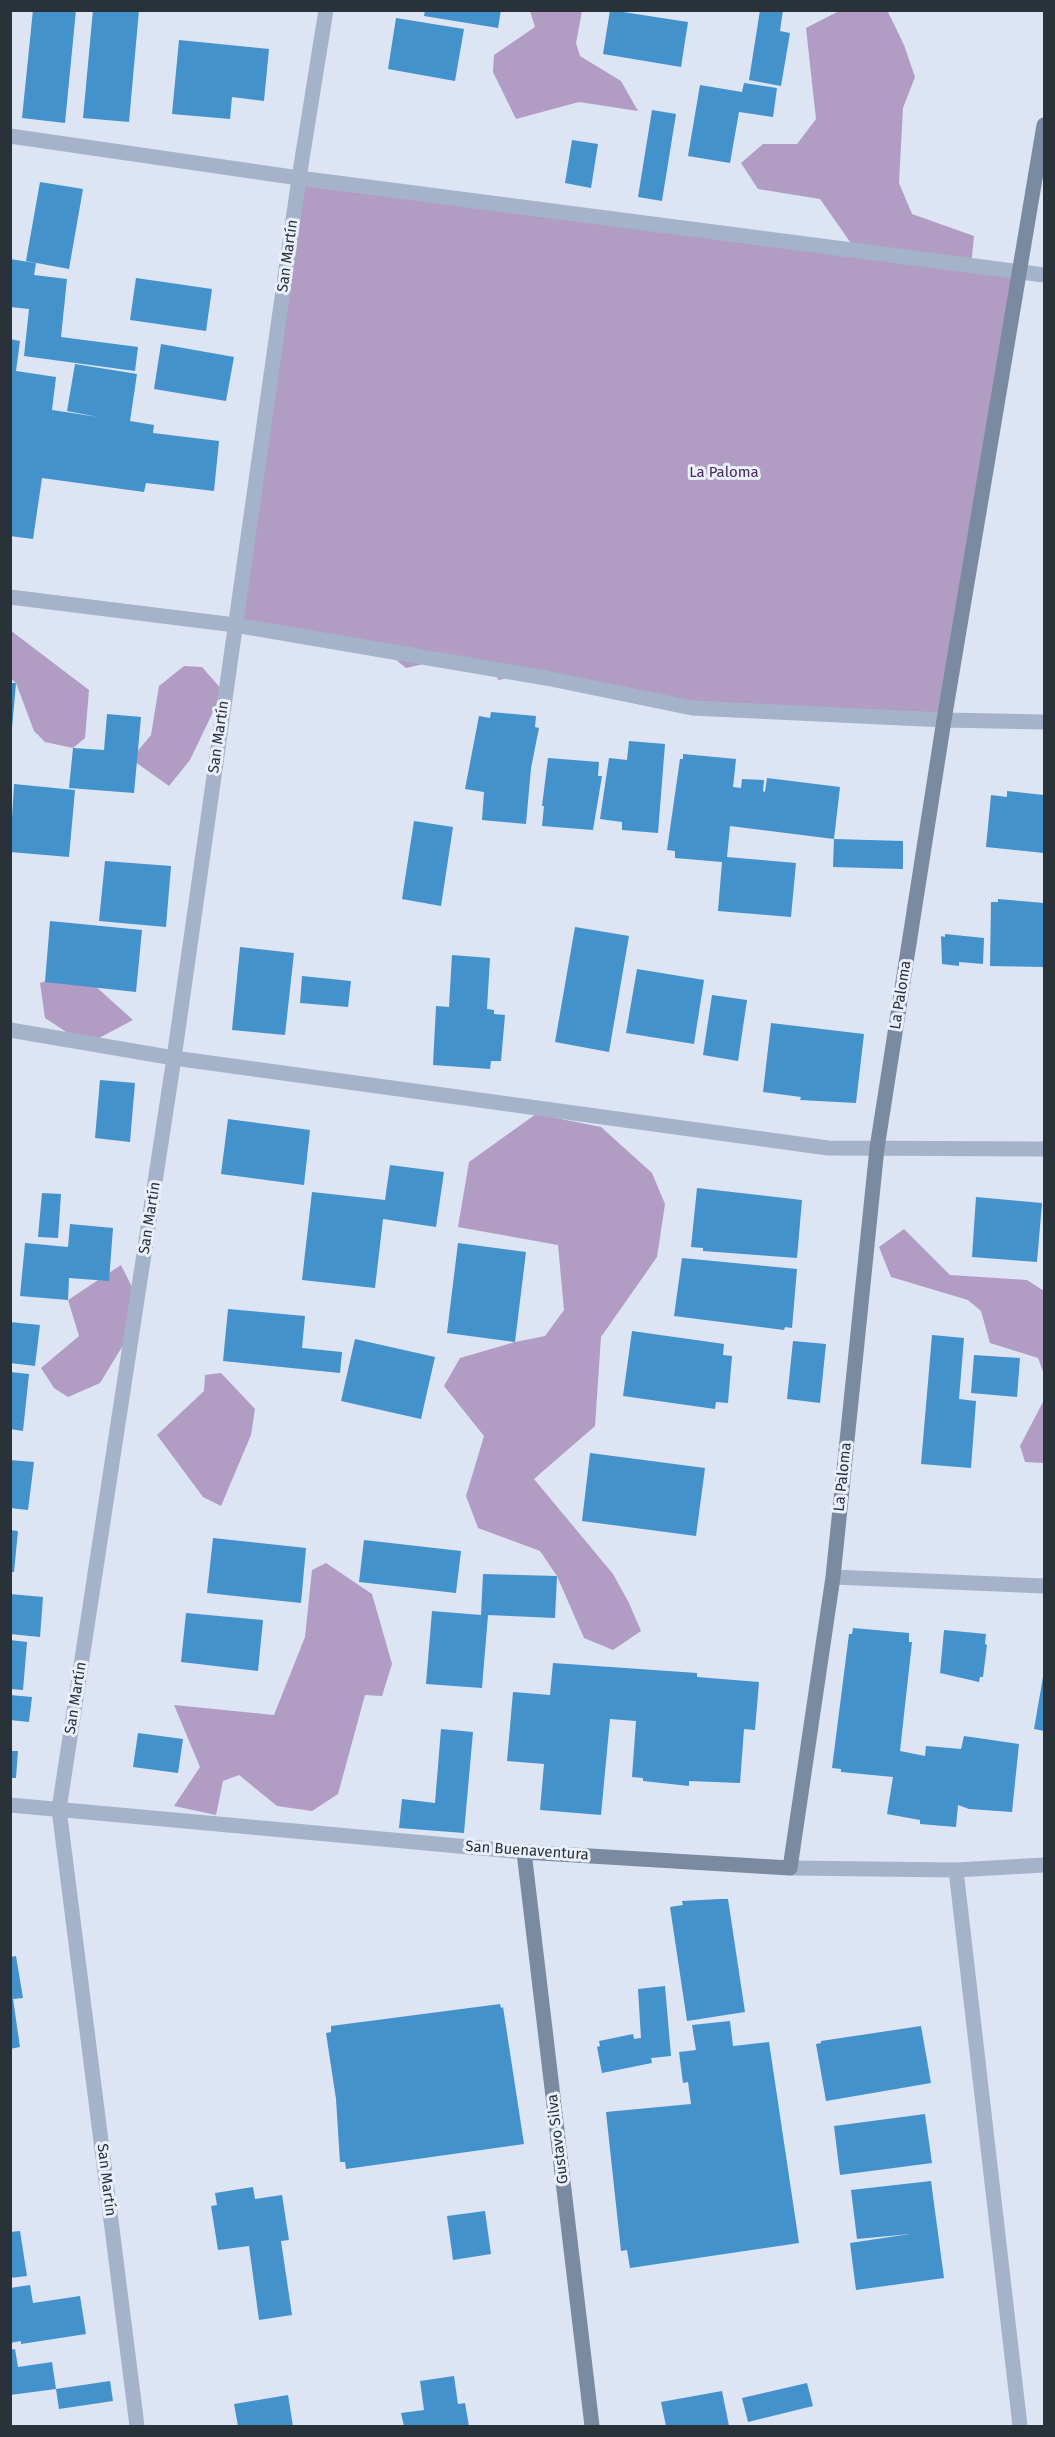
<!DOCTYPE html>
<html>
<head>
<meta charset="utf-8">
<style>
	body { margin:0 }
	#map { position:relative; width:1055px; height:2437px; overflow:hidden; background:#dde4f4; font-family:"Fira Sans",sans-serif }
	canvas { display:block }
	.frame { position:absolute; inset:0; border:12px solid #293139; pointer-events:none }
</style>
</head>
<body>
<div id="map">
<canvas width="1055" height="2437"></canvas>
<div class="frame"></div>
</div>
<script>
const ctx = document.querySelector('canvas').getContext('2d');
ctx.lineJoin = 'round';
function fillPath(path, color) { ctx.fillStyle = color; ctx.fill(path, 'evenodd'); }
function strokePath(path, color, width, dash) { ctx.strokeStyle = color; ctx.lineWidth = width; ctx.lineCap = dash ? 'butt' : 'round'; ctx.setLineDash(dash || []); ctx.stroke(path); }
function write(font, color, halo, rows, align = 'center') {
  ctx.font = font + ' "Fira Sans",sans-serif'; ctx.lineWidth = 6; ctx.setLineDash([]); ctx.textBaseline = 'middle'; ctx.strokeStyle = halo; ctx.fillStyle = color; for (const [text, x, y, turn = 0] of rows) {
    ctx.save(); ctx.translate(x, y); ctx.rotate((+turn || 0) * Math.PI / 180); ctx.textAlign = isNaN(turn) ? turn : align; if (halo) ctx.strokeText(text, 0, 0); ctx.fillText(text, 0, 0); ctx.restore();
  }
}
fillPath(new Path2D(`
	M884 10 888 12 904 45 915 77 903 108 899 183 912 214 974 236 971 267 1018 273 944 720 692 708 526 675 498 680 496 670 441 660 406 668 385 651 235 625 299 178 855 249 820 199 758 189 741 163 763 144H797L816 119 806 28 839 11Z
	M530 11H582L576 43 580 56 621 81 638 111 579 102 516 119 493 72 494 55 535 27Z
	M10 630 89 690 85 738 73 748 45 742 34 731 16 683 11 679Z
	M184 666 202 667 223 691 190 760 169 786 131 759 151 735 159 686Z
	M70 973 93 984 133 1020 86 1045 45 1018 40 983Z
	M536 1114 601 1127 652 1173 665 1204 657 1257 601 1337 595 1426 534 1479 613 1574 629 1603 641 1631 613 1650 584 1638 557 1576 540 1551 478 1528 466 1496 484 1436 444 1386 460 1358 515 1342 545 1336 564 1310 558 1245 458 1227 469 1162Z
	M904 1229 950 1275 1027 1280 1044 1291V1374L1038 1358 990 1343 981 1311 968 1300 891 1277 879 1247Z
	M121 1265 142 1307 125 1342 100 1383 68 1397 54 1388 41 1368 79 1336 68 1300Z
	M221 1373 255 1409 251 1435 221 1506 203 1497 157 1435 204 1391 205 1375Z
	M1044 1400V1463L1025 1462 1020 1446Z
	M326 1563 372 1594 392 1664 382 1696 365 1695 338 1794 312 1811 277 1806 239 1775 223 1781 216 1815 174 1806 200 1767 174 1705 274 1715 305 1637 312 1570Z`), '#b19cc4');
fillPath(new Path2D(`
	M33 10H76L65 123 22 118Z
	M93 10H139L129 122 83 118Z
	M425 10H501L498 28 424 16Z
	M610 10 688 22 681 67 603 54Z
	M760 10H783L780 31 790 33 781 86 749 80Z
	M396 18 464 29 455 81 388 69Z
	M179 40 269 49 264 101 232 97 230 119 172 114Z
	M744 83 777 88 773 117 739 112 730 163 688 156 700 85 742 92Z
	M652 110 676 114 662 201 638 197Z
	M572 140 598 144 591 188 565 183Z
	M40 182 83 189 69 269 26 261Z
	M10 259 36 263 34 275 67 279 61 337 138 347 135 371 24 356 29 309 10 307Z
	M136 278 212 289 206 331 130 320Z
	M10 339 20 341 16 371 56 377 52 410 98 417 67 411 75 364 137 374 130 421 154 425 153 433 219 441 214 491 146 483 144 492 42 478 33 539 10 536Z
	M161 344 234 357 226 401 154 389Z
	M10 683H16L12 728H10Z
	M491 712 536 716 535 727 539 728 531 768 526 824 482 820 484 792 465 789 479 716 490 718Z
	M107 714 141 717 134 793 69 788 73 748 104 750Z
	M629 741 665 744 658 833 622 830V822L600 819 609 758 627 760Z
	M683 754 736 759 733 787 741 788 742 779 764 780 763 791 765 792 767 778 840 787 834 839 730 826 727 857 796 863 791 917 718 911 722 862 675 858V851L667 850 680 759H683Z
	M548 758 599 762 598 776H602L593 830 542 826 544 806H542Z
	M14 784 75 790 69 857 10 852Z
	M1007 791 1044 795V853L986 847 991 795 1007 797Z
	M414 821 453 827 441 906 402 899Z
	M834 839 903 841V869L833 867Z
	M105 861 171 866 166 927 99 921Z
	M998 899 1044 903V967L990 966 991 902H998Z
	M50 921 142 930 136 992 45 982Z
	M575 927 629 936 609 1052 555 1042Z
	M945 934 984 938 983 964 959 962V966L942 964 941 936 945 937Z
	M240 947 294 953 285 1035 232 1030Z
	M452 955 490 958 487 1009 494 1010V1014L505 1015 501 1061H491L490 1069 433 1065 436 1006 449 1007Z
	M637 969 704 980 694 1044 626 1033Z
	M302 976 351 981 348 1007 300 1003Z
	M712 995 747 1000 738 1061 703 1055Z
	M771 1023 864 1034 856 1103 800 1100 801 1097 763 1092Z
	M100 1080 135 1083 130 1142 95 1138Z
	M228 1119 310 1130 304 1185 221 1174Z
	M390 1165 444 1172 436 1227 383 1219 375 1288 302 1280 312 1192 385 1200Z
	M697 1188 802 1200 797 1258 703 1251V1248L691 1247Z
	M42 1193 61 1194 58 1238 38 1237Z
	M976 1197 1042 1203 1037 1262 972 1257Z
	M70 1224 113 1228 109 1281 69 1278 68 1300 20 1296 25 1243 68 1247Z
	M458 1243 526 1252 515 1342 447 1333Z
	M682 1258 797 1269 792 1328 785 1327 784 1330 674 1316Z
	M228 1309 305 1316 302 1348 342 1352 340 1373 223 1361Z
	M10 1322 40 1325 35 1366 10 1363Z
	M632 1331 724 1344 723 1355 732 1356 728 1403 716 1402 715 1409 623 1396Z
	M932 1335 964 1338 959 1399 976 1401 971 1468 921 1464Z
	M355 1339 435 1357 421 1419 341 1401Z
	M793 1341 826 1344 820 1403 787 1399Z
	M974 1355 1020 1358 1017 1397 971 1393Z
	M10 1372 29 1374 23 1431 10 1429Z
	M590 1453 705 1468 696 1536 582 1521Z
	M10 1460 34 1462 28 1510 10 1508Z
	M10 1530 18 1531 14 1572H10Z
	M213 1538 306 1548 301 1603 207 1593Z
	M364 1540 461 1551 456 1593 359 1582Z
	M483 1574 557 1576 555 1618 488 1615 482 1688 426 1684 432 1611 481 1615Z
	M10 1594 43 1597 40 1637 10 1634Z
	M186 1613 263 1620 258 1671 181 1662Z
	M853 1628 909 1633V1642H912L900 1751 925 1756 926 1746 961 1749 964 1736 1019 1744 1012 1812 969 1809 958 1805 956 1827 920 1824V1820L887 1814 893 1777 841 1772V1769L832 1768 849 1634H852Z
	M944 1630 986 1634 985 1644 987 1645 983 1677H980L979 1682 940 1673Z
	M10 1640 27 1642 23 1690 10 1689Z
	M553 1663 697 1673V1677L759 1682 755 1730 744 1729 740 1783 689 1781V1786L643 1781V1778L632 1777 636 1721 610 1719 601 1815 540 1810 544 1764 507 1761 513 1692 550 1695Z
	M1043 1677H1044V1731L1034 1729Z
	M10 1695 32 1697 29 1722 10 1720Z
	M441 1729 473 1732 464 1833 399 1828 402 1799 435 1803Z
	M138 1733 183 1739 178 1773 133 1767Z
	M10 1751H18L16 1778H10Z
	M720 1899H728L745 2012 687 2021 670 1907 683 1905 682 1901Z
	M16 1956 23 1998 13 1999 20 2047 10 2049V1957Z
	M665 1986 671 2056 651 2058 652 2063 602 2073 597 2047 600 2046 599 2041 633 2034 634 2039 641 2038 638 1989Z
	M500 2004 501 2008 503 2007 524 2144 346 2169 345 2162H340L336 2099 326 2033 331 2032V2026Z
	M730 2021 733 2046 769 2042 799 2243 630 2268 627 2250 621 2251 606 2112 691 2104 688 2082 683 2083 679 2052 696 2050 692 2025Z
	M921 2026 931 2083 826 2101 816 2044 821 2043V2041Z
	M925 2114 932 2163 840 2175 834 2126Z
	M931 2181 944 2278 856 2290 850 2243 910 2234 857 2239 851 2190Z
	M253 2187 255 2199 282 2195 289 2240 281 2241 292 2315 259 2320 249 2246 218 2250 211 2206 217 2205 215 2193Z
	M485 2211 491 2254 453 2260 447 2216Z
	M20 2231 27 2276 10 2278V2232Z
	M30 2285 33 2303 80 2296 86 2334 21 2344V2341L10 2343V2288Z
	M15 2349 18 2367 52 2362 56 2389 110 2381 113 2401 59 2409 56 2389 10 2395V2350Z
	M454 2376 458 2404 465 2403 469 2426H404L401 2413 424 2410 420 2381Z
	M807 2383 813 2406 748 2422 742 2398Z
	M722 2391 729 2426H666L661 2402Z
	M288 2395 293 2426H238L234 2404Z`), '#4492cb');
strokePath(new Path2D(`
	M10 136 299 178 1044 275
	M10 597 235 625 546 678 692 708 944 720 1044 722
	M10 1030 174 1058 828 1148 1044 1149
	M833 1577 1044 1586
	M10 1805 524 1852
	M790 1868 956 1870 1044 1865
	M956 1870 1020 2426
	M137 2426 59 1809 174 1058 299 178 326 10`), '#a5b3ca', 15);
strokePath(new Path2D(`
	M592 2426 524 1852 790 1868 833 1577 877 1148 944 720 1044 125`), '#7a8ba1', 15);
write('15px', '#293139', '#eaeffb', [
	["San Martín",288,256,-82],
	["San Martín",219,737,-82],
	["La Paloma",901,995,-81],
	["San Martín",150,1218,-81],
	["La Paloma",843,1477,-84],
	["San Martín",76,1698,-81],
	["San Buenaventura",527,1851,4],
	["Gustavo Silva",558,2139,-97],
	["San Martín",106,2180,83]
]);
write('15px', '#442b59', '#eaeffb', [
	["La Paloma",724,473]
]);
</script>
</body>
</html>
